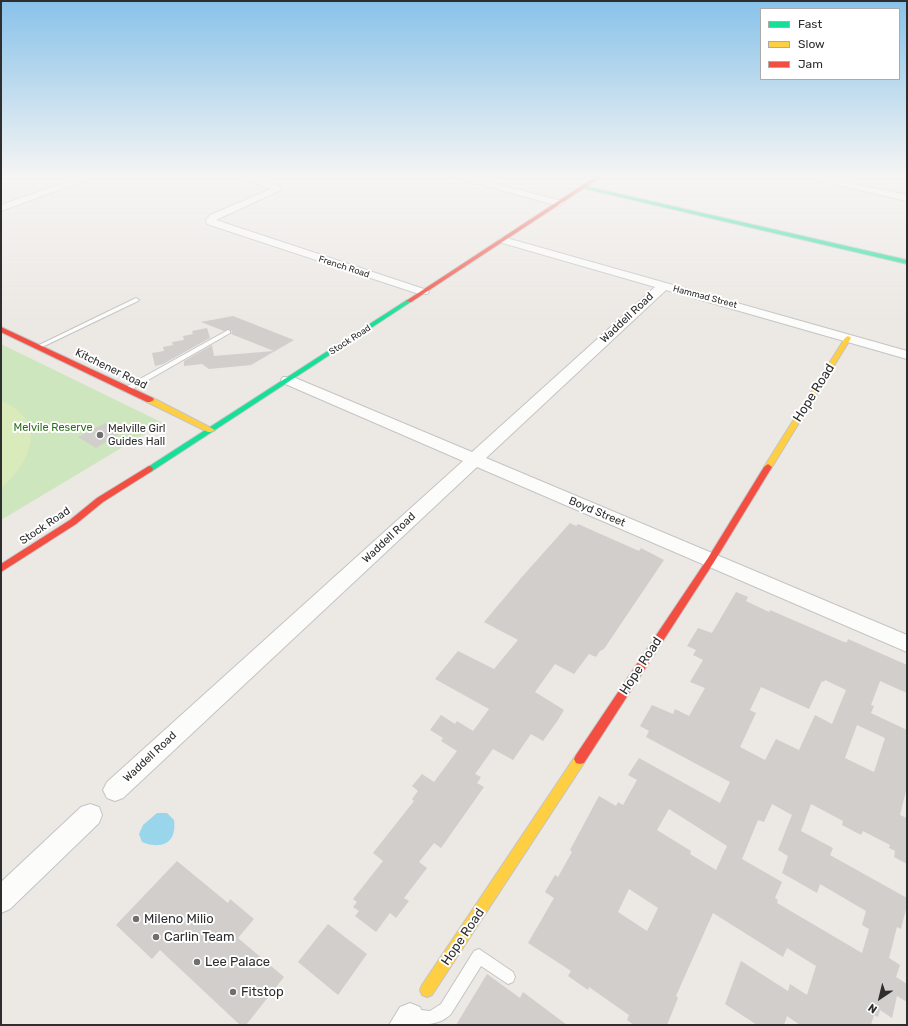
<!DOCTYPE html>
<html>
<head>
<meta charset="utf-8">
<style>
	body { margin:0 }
	#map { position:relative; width:908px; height:1026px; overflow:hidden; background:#ece8e4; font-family:Rubik,sans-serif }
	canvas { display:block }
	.frame { position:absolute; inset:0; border:2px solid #2e2e2e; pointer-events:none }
	.legend { position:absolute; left:760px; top:8px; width:140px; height:72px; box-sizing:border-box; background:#fff; border:1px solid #ababab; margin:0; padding:5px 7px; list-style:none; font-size:12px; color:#2e2e2e }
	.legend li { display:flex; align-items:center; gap:8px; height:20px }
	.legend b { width:20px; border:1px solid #ababab }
	.north { position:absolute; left:860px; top:978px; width:40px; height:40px; -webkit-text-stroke:3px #fff; paint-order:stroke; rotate:215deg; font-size:11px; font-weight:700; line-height:16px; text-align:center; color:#2e2e2e }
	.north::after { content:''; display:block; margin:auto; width:14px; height:18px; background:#2e2e2e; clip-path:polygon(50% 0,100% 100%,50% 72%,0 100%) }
</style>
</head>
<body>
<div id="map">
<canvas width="908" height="1026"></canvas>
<div class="frame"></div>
<ul class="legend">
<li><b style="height:5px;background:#16e098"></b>Fast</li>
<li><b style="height:5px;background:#ffcf43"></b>Slow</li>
<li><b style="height:5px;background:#f24e42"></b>Jam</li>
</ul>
<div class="north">N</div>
</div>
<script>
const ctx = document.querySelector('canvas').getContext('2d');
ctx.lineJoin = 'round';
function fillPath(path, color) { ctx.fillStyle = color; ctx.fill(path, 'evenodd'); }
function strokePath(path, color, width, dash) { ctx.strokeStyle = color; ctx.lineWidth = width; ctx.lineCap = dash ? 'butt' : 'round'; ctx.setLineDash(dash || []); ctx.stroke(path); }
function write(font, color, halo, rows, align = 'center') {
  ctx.font = font + ' Rubik,sans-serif'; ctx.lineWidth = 4; ctx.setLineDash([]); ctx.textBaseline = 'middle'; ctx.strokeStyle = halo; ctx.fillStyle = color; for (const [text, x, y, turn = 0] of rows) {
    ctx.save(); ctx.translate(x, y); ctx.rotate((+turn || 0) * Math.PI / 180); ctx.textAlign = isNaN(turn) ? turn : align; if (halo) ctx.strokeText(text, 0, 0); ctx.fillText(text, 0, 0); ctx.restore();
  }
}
fillPath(new Path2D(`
	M1 344 163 423 1 520Z`), '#cee6be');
fillPath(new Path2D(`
	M1 401C48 419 32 462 1 488Z`), '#d9eabb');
fillPath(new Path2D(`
	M157 813H167L174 820C177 843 162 850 142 842L139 834 143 825Z`), '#99d6ec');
fillPath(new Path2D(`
	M233 316 294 340 251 365 209 369 202 364 184 366V361L212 345 214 356 274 351 231 334 232 331 229 329 224 331 201 322Z
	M207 328 210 338 163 364 155 366 152 353 164 351 163 347 173 345 172 342 184 340 183 336 193 334 192 331Z
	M105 423 122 432 96 448 78 437Z
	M570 523 576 526 578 524 639 551 641 548 664 560 604 649 600 651 596 657 589 654 574 674 555 664 535 692 564 710 558 720 543 741 531 734 513 760 493 749 475 774 481 777 477 783 484 787 441 848 434 843 419 862 427 868 404 898 409 901 396 918 390 913 376 932 355 916 359 911 353 907 357 902 353 899 383 861 373 853 414 801 412 799 418 791 412 786 422 774 434 782 457 751 441 741 443 738 430 730 441 715 455 724 457 721 473 731 489 709 435 679 458 651 494 669 518 640 484 622 521 578Z
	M736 592 748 597 746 601 769 612 770 610 844 642H847L848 639 907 665V693L880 681 871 705 874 706 871 713 907 730V787L900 815 907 818V864L894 857 895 851 889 848 890 845 863 831 861 835 842 825 843 821 811 804 801 831 833 848 830 855 907 898V905L901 929 897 927 889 958 900 965 896 977 907 984V1002L897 996 892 1018 880 1010 878 1017 874 1015 871 1025H800L787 1016 784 1025H757L725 1004 741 961 788 991 790 984 807 995 816 966 787 948 783 957 713 913 676 996 678 998 667 1025H634L627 1020 629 1015 589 987 588 990 568 976 571 971 528 943 554 898 545 892 555 875 558 877 572 852 570 850 599 796 616 806 618 802 623 805 637 780 628 775 639 758 720 803 730 782 646 737 649 731 640 726 652 705 673 714 675 709 689 716 705 688 690 682 703 660 693 655 696 650 687 646 698 628 712 633ZM825 680 846 690 832 724 815 715 799 750 776 739 765 760 740 747 756 713 750 710 761 687 809 709 822 681 824 682ZM857 725 885 738 874 772 845 758ZM772 804 792 815 778 850 788 856 782 873 817 893 820 884 866 911 862 925 869 929 862 953 777 903 778 900 775 898 782 882 742 859 758 820 764 822ZM669 809 727 846 716 870 690 854 691 851 657 830ZM629 889 658 908 647 931 618 912Z
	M177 861 228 903 230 899 254 919 238 938 284 977 246 1025H240L160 950 152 959 116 925Z
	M328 924 367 954 338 995 298 962Z
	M487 974 520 998 523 992 567 1025H456Z`), '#d1cecb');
const lane = new Path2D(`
	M136 298 139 300 138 301 40 348H36L35 347Z
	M228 330 230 331V333L129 391H123L122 389Z
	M479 949 513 972 515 977 513 982 508 984 481 966 451 1014C439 1026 421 1026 406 1022L403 1017 406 1012 411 1009 430 1011 441 1004 474 951Z`);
const street = new Path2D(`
	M80 177H94L1 211V205Z
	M239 177C253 177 266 180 279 186L281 190 216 220 427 290 429 292 427 294H419L207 224 206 220 210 215 271 189Z
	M453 177H470L562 201 564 203 559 206Z
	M803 177H822L907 195V201Z
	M503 237 907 351V359L666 290 486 458 907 635V652L477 467 123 798 115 801 107 798 103 790 107 782 463 461 283 383 281 380 283 377H293L472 452 655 287 499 242 498 240Z
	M90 804 99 807 102 815 99 823 10 909 1 913V882L81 807Z
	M410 1003 420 1007 424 1017 421 1025H389L400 1007Z`);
const fast = new Path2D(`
	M584 186 907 260V264L582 188V187Z
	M407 300 412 301 152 471 149 472 145 469Z`);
const slow = new Path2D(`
	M848 336 851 338 772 467 771 469H765L764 467 845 338Z
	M147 398H153L215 430 211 432H208L147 402Z
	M580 754 584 755 586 759 584 763 432 995 427 997 422 995 420 990 422 985 576 755Z`);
const jam = new Path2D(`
	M595 177H601L411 302 406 301Z
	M1 327 153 398 154 400 150 402H147L1 332Z
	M768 464 772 467 714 562 584 763 580 764 576 763 574 759 576 755 708 558 764 467Z
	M149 466 152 467 153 469 152 471 103 502 76 524 1 572V564L70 520 97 498Z`);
strokePath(lane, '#c5c4c5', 2);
strokePath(street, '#c5c4c5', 2);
strokePath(fast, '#c5c4c5', 2);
strokePath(slow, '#c5c4c5', 2);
strokePath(jam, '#c5c4c5', 2);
fillPath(lane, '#fcfcfb');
fillPath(street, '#fcfcfb');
fillPath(fast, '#16e098');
fillPath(slow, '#ffcf43');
fillPath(jam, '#f24e42');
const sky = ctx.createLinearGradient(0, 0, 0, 321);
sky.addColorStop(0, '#88c2ea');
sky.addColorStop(0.55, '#f6f5f3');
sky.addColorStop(1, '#f6f5f300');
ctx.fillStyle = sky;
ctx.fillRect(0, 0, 908, 321);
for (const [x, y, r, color] of [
	[100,435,4,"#706f6e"],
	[136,919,4,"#706f6e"],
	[156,937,4,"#706f6e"],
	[197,962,4,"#706f6e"],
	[233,992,4,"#706f6e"]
]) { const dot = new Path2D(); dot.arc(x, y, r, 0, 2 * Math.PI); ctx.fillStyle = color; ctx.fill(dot); strokePath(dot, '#fff', 1.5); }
write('9px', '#2e2e2e', '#fff', [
	["French Road",344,267,18],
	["Hammad Street",705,297,15],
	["Stock Road",350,340,-33]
]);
write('11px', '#2e2e2e', '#fff', [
	["Waddell Road",627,318,-43],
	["Kitchener Road",111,369,26],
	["Boyd Street",597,512,23],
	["Stock Road",45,526,-34],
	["Waddell Road",389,538,-43],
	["Waddell Road",150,757,-43]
]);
write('11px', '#2c6e1b', '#fff', [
	["Melvile Reserve",53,428]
]);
write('11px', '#2e2e2e', '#fff', [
	["Melville Girl",108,429],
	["Guides Hall",108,442]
], 'left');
write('13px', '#2e2e2e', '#fff', [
	["Hope Road",814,393,-58],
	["Hope Road",641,666,-57],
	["Hope Road",463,937,-56]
]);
write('13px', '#2e2e2e', '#fff', [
	["Mileno Milio",144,919],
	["Carlin Team",164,937],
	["Lee Palace",205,962],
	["Fitstop",241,992]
], 'left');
</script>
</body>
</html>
